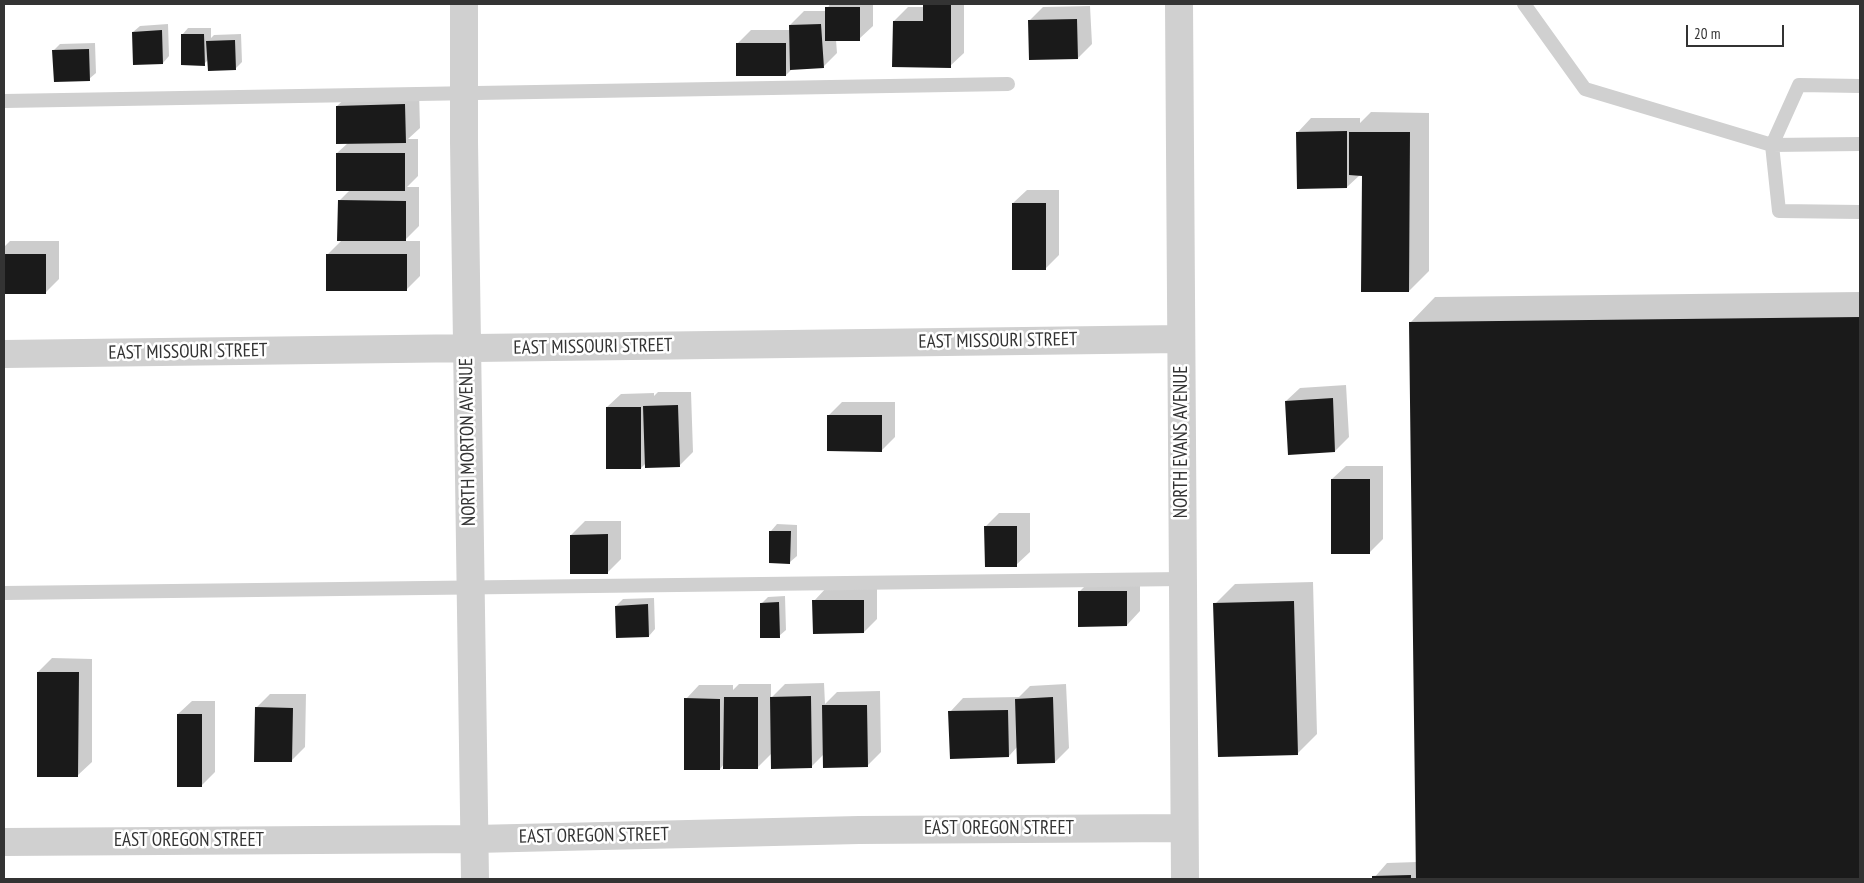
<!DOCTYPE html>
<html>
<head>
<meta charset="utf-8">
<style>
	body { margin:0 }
	#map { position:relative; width:1864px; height:883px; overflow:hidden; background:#fff; font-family:"PT Sans Narrow",sans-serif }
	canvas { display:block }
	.frame { position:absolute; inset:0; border:5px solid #333; pointer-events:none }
	.scale { position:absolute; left:1686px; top:25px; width:98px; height:22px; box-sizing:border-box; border:2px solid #333; border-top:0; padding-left:6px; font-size:15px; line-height:18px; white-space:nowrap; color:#333; -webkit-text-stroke:4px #fff; paint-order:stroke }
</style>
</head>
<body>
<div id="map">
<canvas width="1864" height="883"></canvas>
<div class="frame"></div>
<div class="scale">20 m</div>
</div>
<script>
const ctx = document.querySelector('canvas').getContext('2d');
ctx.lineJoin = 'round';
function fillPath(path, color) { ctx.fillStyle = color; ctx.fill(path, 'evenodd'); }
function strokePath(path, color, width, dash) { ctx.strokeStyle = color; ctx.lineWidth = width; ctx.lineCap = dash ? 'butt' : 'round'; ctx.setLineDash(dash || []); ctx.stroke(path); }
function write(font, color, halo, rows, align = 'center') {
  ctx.font = font + ' "PT Sans Narrow",sans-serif'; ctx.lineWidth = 5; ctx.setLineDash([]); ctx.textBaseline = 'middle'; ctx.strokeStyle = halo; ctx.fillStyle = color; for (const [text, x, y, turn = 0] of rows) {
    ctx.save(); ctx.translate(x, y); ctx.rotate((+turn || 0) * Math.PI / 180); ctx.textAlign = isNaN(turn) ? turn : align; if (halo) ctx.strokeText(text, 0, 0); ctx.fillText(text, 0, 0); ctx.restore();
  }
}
fillPath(new Path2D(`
	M830 4H873V26L859 39 836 40 837 53 823 67 792 69 786 75 737 44 751 30H790V25L804 11H826Z
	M924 4H964V53L950 66 894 21 908 7H924Z
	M1090 6 1092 44 1078 58 1029 21 1043 7Z
	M168 24 169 56 163 63 133 32 140 26Z
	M188 28H211V38L214 35 241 34 242 62 235 69 208 60 204 64 182 35Z
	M95 43 96 73 89 79 54 50 60 44Z
	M419 91 420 128 408 139H418V176L407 187H419V226L404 241H420V276L406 290 328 254 343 239 339 201 350 190 337 153 348 143 337 106 351 93Z
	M1371 112 1429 113V271L1409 291 1363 175H1360L1347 187 1298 132 1311 118H1360V123Z
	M1027 190H1059V255L1045 269 1013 203Z
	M10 241H59V279L45 293H4V247Z
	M1860 292V879H1373L1387 863 1417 862 1410 323 1435 297Z
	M1346 385 1349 437 1335 451 1286 401 1300 388Z
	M658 392H691L693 452 679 466 646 463 641 468 607 407 621 394 654 393V396Z
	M842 402H895V437L881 451 829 415Z
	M1346 466H1383V539L1369 553 1332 479Z
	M999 513H1030V552L1016 565 986 526Z
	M585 521H621V559L607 573 571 535Z
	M777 524 797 525V556L790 562 771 531Z
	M1093 578H1140V611L1127 625 1080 591Z
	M1313 582 1317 734 1297 754 1215 604 1235 584Z
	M827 587H877V619L864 632 814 601Z
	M785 596 786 630 779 636 761 604 768 597Z
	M654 598 655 629 649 636 616 606 623 599Z
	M52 658 92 659V762L78 775 38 672Z
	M824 683 825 704 837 692 880 691 881 752 867 766 824 754 811 767 772 753 757 768 724 764 720 769 686 699 699 685H733V690L739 684H771V698L785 684Z
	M1066 684 1069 748 1055 762 1018 746 1009 756 950 712 963 698 1019 697 1030 686Z
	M270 694H306L305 747 291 761 256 708Z
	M192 701H215V772L201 786 178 714Z
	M1010 878H1047V879H1008Z`), '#0003');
fillPath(new Path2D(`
	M923 4H951V68L892 67 893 21H923Z
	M825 7H860V41H825Z
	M1077 19 1078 59 1029 60 1028 20Z
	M821 24 824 68 790 70 789 25Z
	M162 30 163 64 133 65 132 32Z
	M181 34H204L205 66 181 65Z
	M235 40 236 70 208 71 206 41Z
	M736 43H786V76H736Z
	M89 49 90 81 54 82 52 50Z
	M405 104 406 143 336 144V106Z
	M1347 131V188L1297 189 1296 132Z
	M1349 132H1410L1409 292H1361L1362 176 1349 175Z
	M336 153H405V191H336Z
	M338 200 406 201V241H337Z
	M1012 203H1046V270H1012Z
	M4 254H46V294H4Z
	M326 254H407V291H326Z
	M1860 317V879H1416L1409 322Z
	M1333 398 1335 452 1288 455 1285 401Z
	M678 405 680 467 645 468 643 406Z
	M606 407H641V469H606Z
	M827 415H882V452L827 451Z
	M1331 479H1370V554H1331Z
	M984 526H1017V567H985Z
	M769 531H791L790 564 769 563Z
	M608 534V574H570V535Z
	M1078 591H1127V626L1078 627Z
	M812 600H864V633L813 634Z
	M1294 601 1298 755 1218 757 1213 603Z
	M779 602 780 638H760V603Z
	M648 604 649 637 616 638 615 606Z
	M37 672H79L78 777H37Z
	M811 696 812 768 771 769 770 697Z
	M724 697H758V769H723Z
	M1053 697 1055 763 1017 764 1015 699Z
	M684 698 720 699V770H684Z
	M822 705H867L868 767 823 768Z
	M255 707 293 708 292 762H254Z
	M1008 710 1009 757 950 759 948 711Z
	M177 714H202V787H177Z
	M1411 875V879H1372V876Z`), '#1a1a1a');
strokePath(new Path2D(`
	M1524 4 1585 89 1772 145 1860 144
	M1860 86 1799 85 1772 145 1779 211 1860 212
	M4 101 1008 84
	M4 593 1183 579`), '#d0d0d0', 14);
strokePath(new Path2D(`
	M464 4V142L475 879
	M1179 4 1185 879
	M4 354 1181 339
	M4 842 475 839 859 830 1184 828`), '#d0d0d0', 28);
write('19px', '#333', '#fff', [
	["EAST MISSOURI STREET",998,341,-1],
	["EAST MISSOURI STREET",593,347,-1],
	["EAST MISSOURI STREET",188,352,-1],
	["NORTH MORTON AVENUE",468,442,-91],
	["NORTH EVANS AVENUE",1182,442,-90],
	["EAST OREGON STREET",999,829],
	["EAST OREGON STREET",594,836,-1],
	["EAST OREGON STREET",189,841]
]);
</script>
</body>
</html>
